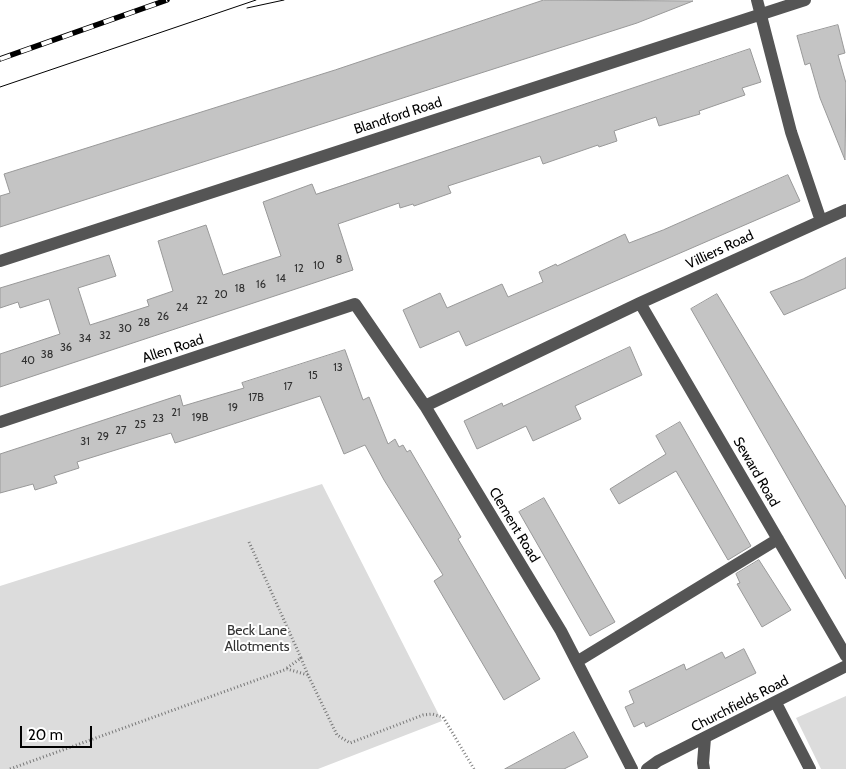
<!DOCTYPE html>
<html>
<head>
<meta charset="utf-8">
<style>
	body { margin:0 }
	#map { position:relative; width:846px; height:769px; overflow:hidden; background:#fff; font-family:Cabin,sans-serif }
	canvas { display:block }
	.scale { position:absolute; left:20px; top:726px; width:72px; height:22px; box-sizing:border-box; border:2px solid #000; border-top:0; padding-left:6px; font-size:15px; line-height:18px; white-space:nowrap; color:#000; -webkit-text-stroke:4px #fff; paint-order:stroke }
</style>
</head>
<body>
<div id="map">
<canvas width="846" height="769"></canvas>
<div class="scale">20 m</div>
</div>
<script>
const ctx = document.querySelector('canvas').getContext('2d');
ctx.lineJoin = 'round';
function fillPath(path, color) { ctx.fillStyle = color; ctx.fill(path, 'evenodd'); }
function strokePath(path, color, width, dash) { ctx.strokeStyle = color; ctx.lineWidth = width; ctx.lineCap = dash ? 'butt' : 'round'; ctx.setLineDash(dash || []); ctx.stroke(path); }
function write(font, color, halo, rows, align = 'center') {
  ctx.font = font + ' Cabin,sans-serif'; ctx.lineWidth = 4; ctx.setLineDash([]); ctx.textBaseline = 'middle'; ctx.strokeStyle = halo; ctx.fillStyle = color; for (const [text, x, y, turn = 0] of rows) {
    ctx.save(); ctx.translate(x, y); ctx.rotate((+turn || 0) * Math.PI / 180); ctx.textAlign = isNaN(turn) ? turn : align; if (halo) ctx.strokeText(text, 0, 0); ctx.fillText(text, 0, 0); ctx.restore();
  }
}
fillPath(new Path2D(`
	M322 484 442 721 318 769H0V586Z
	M846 696V769H821L796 718Z`), '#dcdcdc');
const building = new Path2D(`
	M544 0 693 1 637 23 0 227V196L10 193 4 174 335 70Z
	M838 25 845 53 838 55 846 83 845 160 820 98 810 63 805 65 797 36Z
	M750 49 761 82 742 88 745 95 699 111 700 114 659 126 656 117 614 131 617 141 599 147 598 145 543 164 540 156 448 186 451 193 414 206 413 204 400 208 399 203 338 224 353 270 0 387V354L60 334 49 299 20 308 18 302 0 308V288L109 255 116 276 78 288 90 325 149 306 147 300 173 291 158 241 206 225 223 275 244 268 281 256 263 202 312 184 316 194Z
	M788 175 800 201 466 346 459 331 420 348 403 310 440 293 447 308 502 284 508 297 543 282 539 272 556 264 557 266 625 234 629 243 663 230Z
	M846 258V288L784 315 770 292 803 279Z
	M717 294 846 507V579L691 309Z
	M630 347 642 375 575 406 581 419 533 441 526 426 477 449 464 421 502 403 503 406Z
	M345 350 363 400 369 397 388 444 395 439 399 447 403 445 407 452 410 450 461 537 458 539 540 679 504 700 434 581 443 575 384 480 365 445 344 454 320 396 175 443 171 433 135 444 77 462 79 468 54 476 57 483 35 490 33 484 0 493V454L180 395 183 406 220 395 244 388 242 383Z
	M680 422 751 546 728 560 676 471 619 504 610 489 666 454 656 436Z
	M544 498 615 622 590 636 519 512Z
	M759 560 791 610 762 627 737 584 740 583 736 574Z
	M744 649 756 673 646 727 644 722 634 727 625 707 634 703 629 691 684 664 686 670 722 652 725 658Z
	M574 732 588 757 564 769H505Z`);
fillPath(building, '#c4c4c4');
strokePath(building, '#999', 1);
strokePath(new Path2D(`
	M249 542 301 658 287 668
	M301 658 308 675
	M10 769 287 669 308 675 337 735 350 743 423 715 432 714 443 717 474 769`), '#777', 3, [1, 2.5]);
strokePath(new Path2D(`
	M821 221 846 210
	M0 261 805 0
	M640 303 846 656
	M425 406 640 303 821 221 791 132 757 0
	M0 422 355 304 425 406 561 631 632 769
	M578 661 778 539
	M776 703 810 769
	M647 769 658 761 846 666
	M704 769 703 763 705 738`), '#555', 12);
strokePath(new Path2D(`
	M247 8 284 0
	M0 87 256 0`), '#000', 1);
const rail = new Path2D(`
	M0 59 167 0`);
strokePath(rail, '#000', 5.5);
strokePath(rail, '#fff', 4, [11]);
write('11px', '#313131', null, [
	["8",339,260],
	["10",319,266],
	["12",299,269],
	["14",281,279],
	["16",261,285],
	["18",240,289],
	["20",221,295],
	["22",202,301],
	["24",182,308],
	["26",163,317],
	["28",144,323],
	["30",125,329],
	["32",105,336],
	["34",85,339],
	["36",66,348],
	["38",47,355],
	["40",28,361],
	["13",338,368],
	["15",313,376],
	["17",288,387],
	["17B",256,398],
	["19",233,408],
	["21",176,413],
	["19B",200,418],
	["23",158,419],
	["25",140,425],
	["27",121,431],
	["29",103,437],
	["31",85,442]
]);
write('14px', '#000', '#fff', [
	["Blandford Road",398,116,-18],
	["Villiers Road",720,250,-25],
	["Allen Road",173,349,-18],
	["Seward Road",756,472,60],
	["Clement Road",514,525,59],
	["Churchfields Road",740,704,-27]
]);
write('14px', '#333', '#fff', [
	["Beck Lane",257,631],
	["Allotments",257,647]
]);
</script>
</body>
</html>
